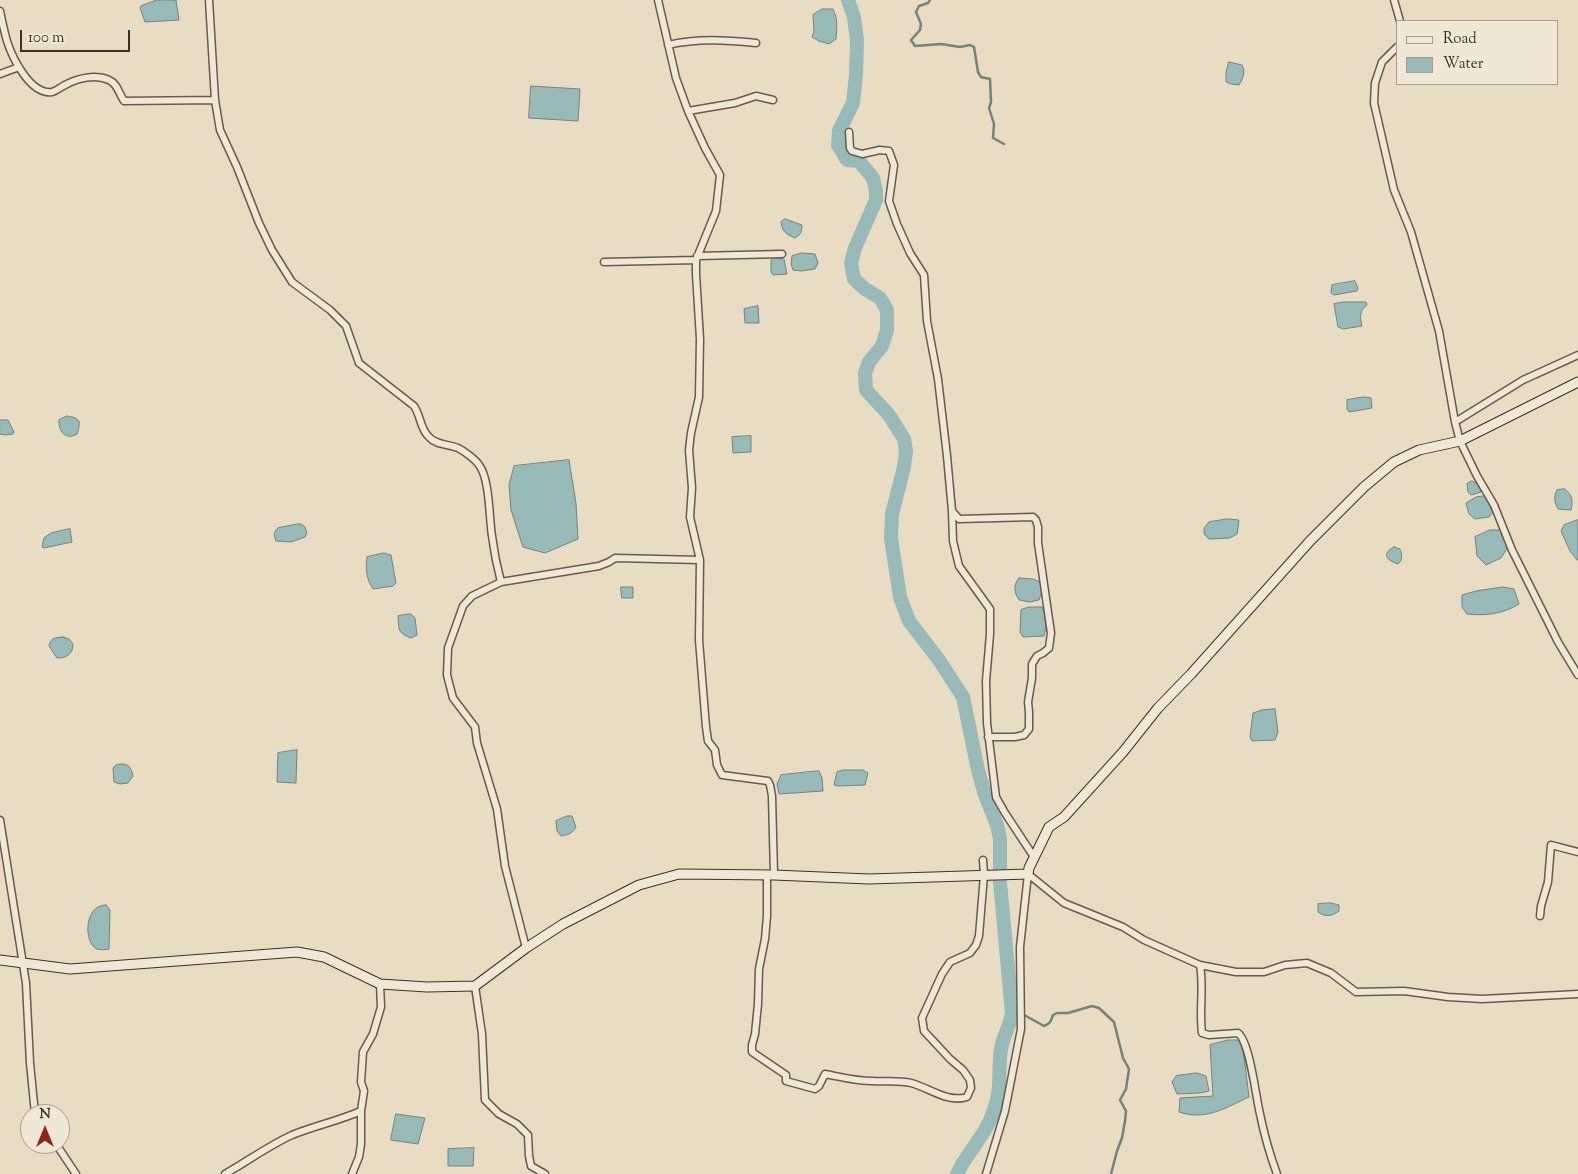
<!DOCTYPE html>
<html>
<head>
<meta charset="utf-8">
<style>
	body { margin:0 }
	#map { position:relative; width:1578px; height:1174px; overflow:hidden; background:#e8dcc2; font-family:"Sorts Mill Goudy",serif }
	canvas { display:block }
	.legend { position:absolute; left:1396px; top:20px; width:162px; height:65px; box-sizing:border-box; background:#f0e8d7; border:1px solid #a89e90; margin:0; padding:6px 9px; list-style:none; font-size:15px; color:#3b3025 }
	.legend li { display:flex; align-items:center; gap:10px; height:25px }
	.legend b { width:25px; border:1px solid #a89e90 }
	.north { position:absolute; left:20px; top:1104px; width:50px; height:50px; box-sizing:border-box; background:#f0e8d7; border:1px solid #a89e90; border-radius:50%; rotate:0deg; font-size:14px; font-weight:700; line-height:20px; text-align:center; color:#3b3025 }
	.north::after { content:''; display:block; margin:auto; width:18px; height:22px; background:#8f2418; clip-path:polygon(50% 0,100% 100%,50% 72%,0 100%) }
	.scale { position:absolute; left:20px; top:30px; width:110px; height:22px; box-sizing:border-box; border:2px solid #3b3025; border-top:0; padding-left:6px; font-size:15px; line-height:18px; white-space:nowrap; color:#3b3025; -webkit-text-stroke:4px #f0e8d7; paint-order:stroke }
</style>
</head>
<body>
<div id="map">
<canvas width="1578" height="1174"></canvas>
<ul class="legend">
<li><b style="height:6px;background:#f0e8d7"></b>Road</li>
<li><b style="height:14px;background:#98bab9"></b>Water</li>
</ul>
<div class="north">N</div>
<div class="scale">100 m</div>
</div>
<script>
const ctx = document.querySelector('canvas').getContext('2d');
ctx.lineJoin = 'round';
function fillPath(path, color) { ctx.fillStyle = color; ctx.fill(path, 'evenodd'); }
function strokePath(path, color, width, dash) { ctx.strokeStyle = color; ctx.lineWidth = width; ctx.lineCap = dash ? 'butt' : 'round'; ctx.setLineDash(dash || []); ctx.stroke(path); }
const water = new Path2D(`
	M157 0H176L179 20 145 22 140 8 141 6Z
	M822 9H833C838 19 837 27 836 39L829 44 819 41 812 37 814 31 813 15Z
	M1229 62 1242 65C1246 72 1243 78 1239 85L1231 84 1226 82V73Z
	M531 86 580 89 578 121 529 118Z
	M785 219 802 225C802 231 801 235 795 238 786 234 782 232 781 222Z
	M802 253 815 254 818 263 815 269 801 271 793 270 791 264 792 256Z
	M774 258 784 259 787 274 773 275 771 272V260Z
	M1355 281 1358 288 1357 291 1334 295 1331 293 1332 285Z
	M1344 302H1366L1367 305C1359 311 1360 317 1362 326L1343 329 1338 327 1334 304Z
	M758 306 759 323H745L744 309Z
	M1364 397 1371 398 1372 408 1349 412 1347 409V400Z
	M67 416C81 418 81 421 77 434 66 441 58 431 59 420Z
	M0 420H8L14 432 13 434 5 435 0 434Z
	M751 436V452L733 453 732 437Z
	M569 460 576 503 578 539 545 553 523 547 511 510 509 485 514 466Z
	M1472 481 1478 484 1481 492 1471 495 1468 492 1467 484Z
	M1565 489C1573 496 1573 500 1571 510L1558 509C1555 503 1553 497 1557 490Z
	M1486 496 1490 502 1493 512 1489 517 1475 519 1469 514 1466 503 1476 497Z
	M1227 519 1239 520 1237 534 1230 538 1209 539 1204 534V528L1209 522Z
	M1578 520V560H1577L1570 551 1561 531 1564 525Z
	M297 524H301L305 527 307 533 305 537 291 542 276 541C274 536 273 532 278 528Z
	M70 529 72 542 44 548 42 547 44 538 51 533Z
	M1490 530H1502L1509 546 1501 558 1486 565 1477 556 1475 537Z
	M1394 547 1400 549C1402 554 1403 560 1398 564 1386 560 1381 554 1394 547Z
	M384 553 391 555 396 583 393 586 373 589C367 581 365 568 367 557Z
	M1019 578 1033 579 1040 582 1042 592 1039 600 1030 602 1019 600C1014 592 1013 585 1019 578Z
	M621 587H633V598H622Z
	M1503 587 1514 589 1519 604C1503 614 1486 616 1467 614L1462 607V595L1476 591Z
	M1029 607H1042C1046 616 1047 626 1044 636L1023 637 1020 632 1021 610Z
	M411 614 415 618 417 635 411 638C397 633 399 629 398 616Z
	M63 637 69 639 73 644C73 654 67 658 57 658L49 646C51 637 55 638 63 637Z
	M1275 709 1278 732 1275 740 1252 741 1250 737 1253 713 1262 710Z
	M297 750 296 783 277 782 278 753Z
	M121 764C130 764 131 768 133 776L128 783 120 784 114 782 113 768 116 765Z
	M843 770H863L868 773 865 785 839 786 834 785 837 772Z
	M819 771 822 778 823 791 779 794 777 784 781 775Z
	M567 816H572L576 827C573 833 568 835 561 836L557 831 556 821Z
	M1331 903 1339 905V911C1331 917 1325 917 1318 912V904Z
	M106 905 110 910 109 949C106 950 101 950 97 949 84 944 83 905 106 905Z
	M1228 1040H1242L1249 1097C1225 1108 1206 1121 1179 1112L1180 1098 1213 1096 1210 1045Z
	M1197 1073 1206 1076 1209 1091 1200 1093 1177 1094 1172 1082 1176 1076Z
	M396 1114 425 1118 418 1144 391 1140Z
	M474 1148 473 1166H448V1149Z`);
fillPath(water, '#98bab9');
strokePath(water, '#73837e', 1);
strokePath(new Path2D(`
	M930 0 928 3 919 6 916 12 921 24 920 30 911 40 915 46 941 44 960 47 970 45 974 47 978 72 981 77 990 79 991 102 989 108 994 124 993 138 1004 144
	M1012 1013 1026 1016 1044 1026C1050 1024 1051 1021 1053 1015L1057 1013H1068L1092 1006 1099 1008 1114 1022 1123 1058 1129 1069 1126 1089 1120 1100 1126 1111 1125 1121 1122 1138 1117 1151 1111 1174`), '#73837e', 2.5);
strokePath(new Path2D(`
	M848 0 854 17 857 40 856 75 853 103 839 131 838 145 847 160 859 161 873 178 876 191V200L855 248 851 263 854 279 865 289 880 298 887 310V330L882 346 869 362 865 373 866 390 889 415 904 439 906 451 904 467 892 514 891 538 900 597 909 621 939 660 963 697 978 770 985 795 997 825 1000 839V882L1012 1013C1010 1027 1003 1036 1001 1049 999 1060 1000 1072 999 1084 999 1094 995 1108 991 1118 983 1138 966 1154 957 1174`), '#98bab9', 14);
const street = new Path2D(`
	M209 0 215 100 220 130 237 167 259 223 272 250 292 282 330 310 346 326 359 363 414 406C421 416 420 429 429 437 436 445 448 444 458 448 464 451 475 459 479 465 490 479 489 518 492 536 494 552 497 567 501 582L472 596 463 606 448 648 447 675 453 698 475 727 477 743 497 809 505 866 526 948
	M1394 0 1400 21
	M0 11C2 20 4 31 7 41 12 57 30 95 52 92 56 91 61 87 65 85 78 78 95 74 109 80 118 84 119 94 124 101L215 100
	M668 45C697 38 727 40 756 43
	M1397 47 1382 62 1375 83 1374 103 1394 190 1411 232 1439 331 1455 422 1460 441 1477 476 1494 505 1512 550 1558 642 1578 675
	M0 74 19 67
	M688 111 735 103 756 96 773 100
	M849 132 850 148 852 151 862 154 880 150 889 151 894 165 889 201 897 224 910 253 924 275 927 321 938 379 947 456 952 511 953 541 959 566 990 609V634L986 681 987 723 996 797 1005 813 1034 857
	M697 256 782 254
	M604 262 696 260
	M1455 422 1523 380 1578 355
	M952 511 959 519 1033 517 1036 520 1038 527V543L1051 633 1049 648 1043 653 1037 656 1032 664V678L1028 702 1029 712V729L1024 735 1015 737H988
	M700 560 699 640 706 727 708 741 715 750 717 765 722 775 768 781 770 785 772 796 774 875
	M501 582 599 566 609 562 615 558 700 560 690 517 692 488 689 450 691 433 699 397 700 339 696 274V260L716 211 720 175 705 148 688 111 676 78 658 0
	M0 820 26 983 30 1063 35 1114
	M1028 874 1064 903 1123 927 1144 940 1200 965 1236 972H1264L1285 965 1307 963 1331 973 1356 992 1404 991 1448 997 1482 999 1578 994
	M767 875V916L765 939 759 969 758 1004 755 1034 752 1045V1052L786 1075V1081L815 1089 819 1086 825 1074C841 1077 856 1081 872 1081 885 1082 899 1080 911 1083 930 1088 947 1103 967 1097L971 1088 970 1080 963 1070 950 1059 924 1031 922 1018 942 974 950 962 970 953 976 945 979 936 984 875 983 860
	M1540 916 1541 906 1548 882 1551 845 1578 852
	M1200 965C1204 987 1199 1010 1202 1033L1209 1035 1238 1033C1250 1042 1256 1098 1260 1114 1264 1134 1270 1155 1277 1174
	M475 986 482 1034 485 1100 499 1114 517 1124 528 1135 529 1156 531 1166 545 1174
	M56 1144 76 1174
	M225 1174C248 1161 268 1146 292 1135 314 1126 338 1121 361 1111L364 1091 361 1082 363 1052 373 1034 381 1007 380 984
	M352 1174 359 1157 361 1144V1111
	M986 1174 1005 1111 1021 1029 1020 947 1028 874`);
const secondary = new Path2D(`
	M0 960 70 969 297 952 324 957 380 984 427 987 475 986 526 948 563 924 639 885 679 874 774 875 869 879 1028 874 1029 868 1049 827 1064 817 1123 752 1158 708 1191 674 1310 541 1364 487 1394 462 1419 450 1460 441 1578 382`);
strokePath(street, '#665b4c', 9);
strokePath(secondary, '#3b3025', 11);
strokePath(street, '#f0e8d7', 6);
strokePath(secondary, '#f0e8d7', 9);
</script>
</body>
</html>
